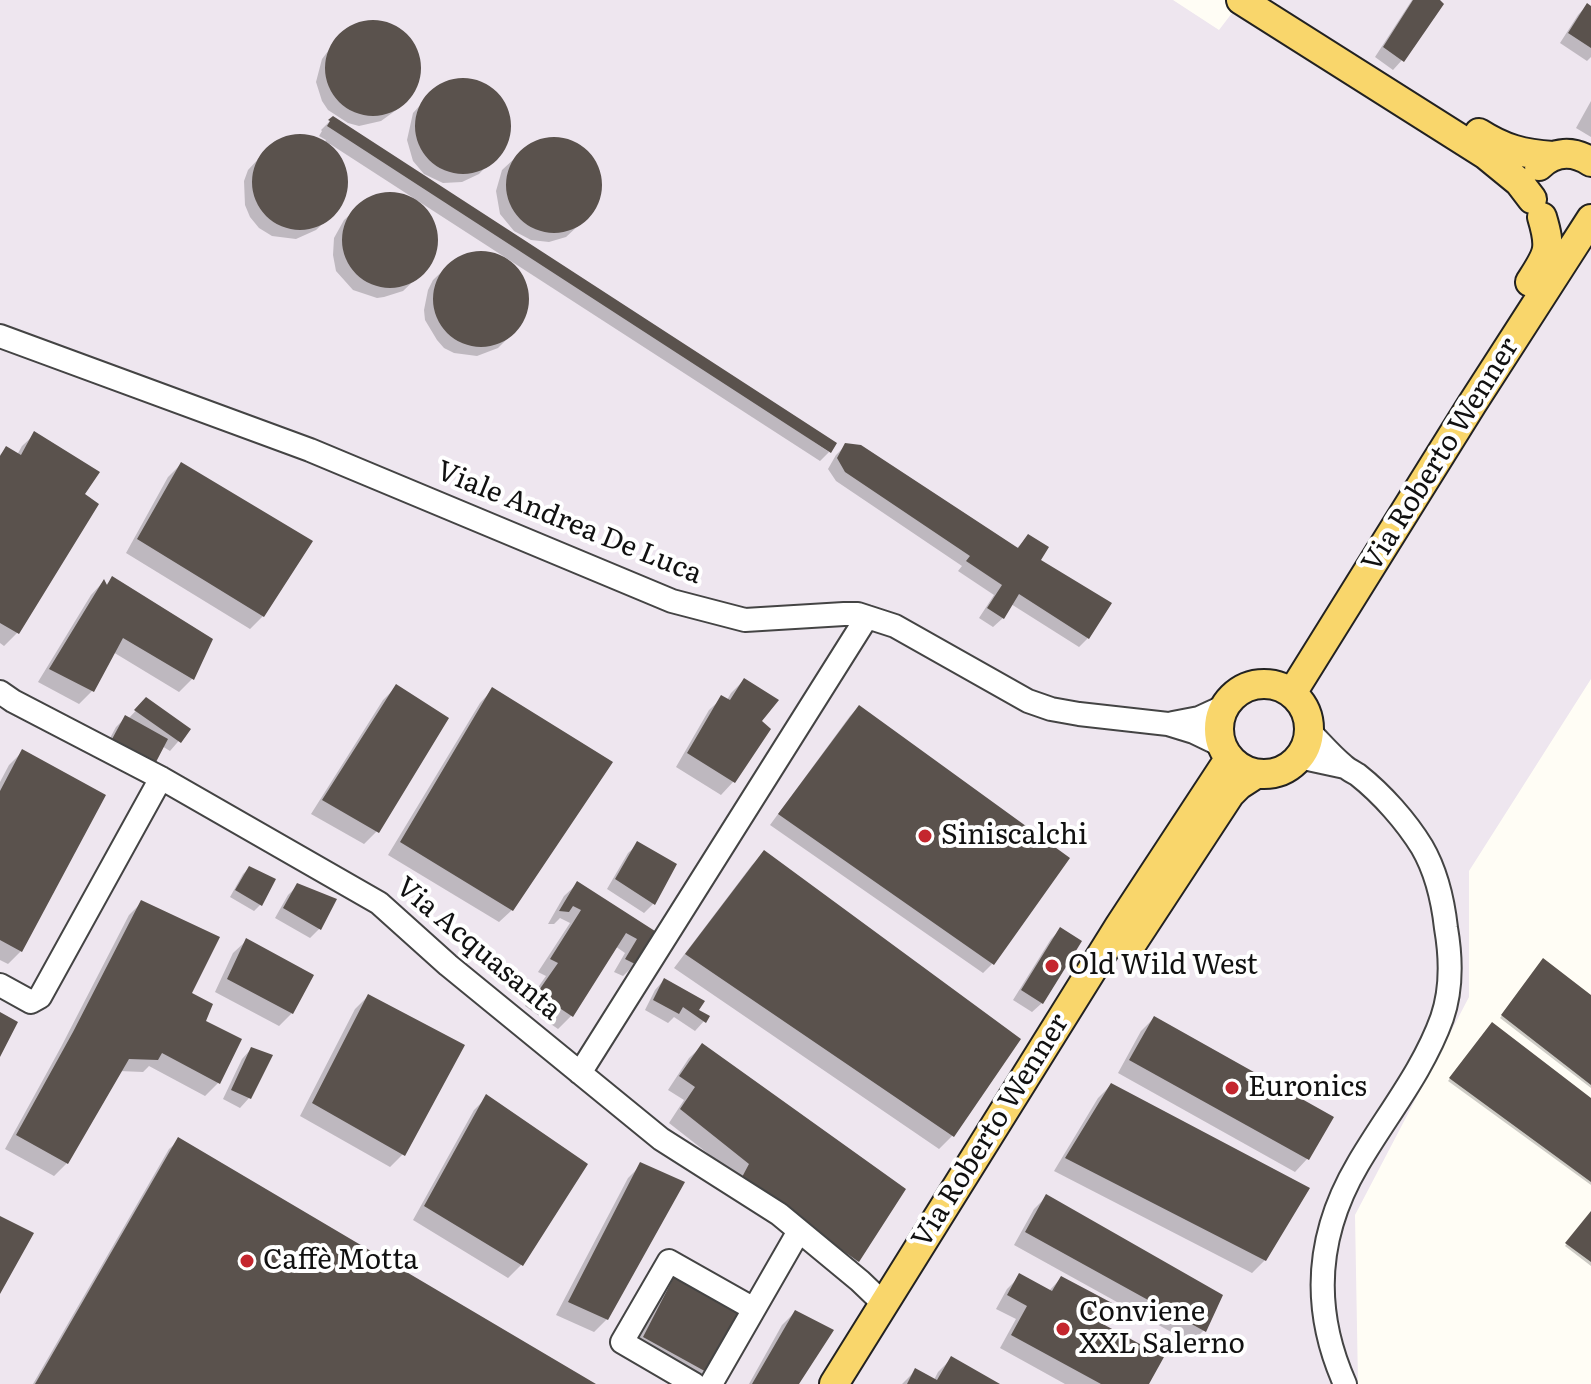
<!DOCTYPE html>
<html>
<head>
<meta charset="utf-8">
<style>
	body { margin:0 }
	canvas { display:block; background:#fffdf5 }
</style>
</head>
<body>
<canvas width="1591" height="1384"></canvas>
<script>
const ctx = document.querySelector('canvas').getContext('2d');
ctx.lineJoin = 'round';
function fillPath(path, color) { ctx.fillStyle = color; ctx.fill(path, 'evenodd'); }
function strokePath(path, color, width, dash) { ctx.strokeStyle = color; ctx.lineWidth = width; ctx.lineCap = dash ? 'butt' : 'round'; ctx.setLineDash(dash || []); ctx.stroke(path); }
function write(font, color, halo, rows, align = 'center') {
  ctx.font = font + ' Literata,serif'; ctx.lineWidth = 8; ctx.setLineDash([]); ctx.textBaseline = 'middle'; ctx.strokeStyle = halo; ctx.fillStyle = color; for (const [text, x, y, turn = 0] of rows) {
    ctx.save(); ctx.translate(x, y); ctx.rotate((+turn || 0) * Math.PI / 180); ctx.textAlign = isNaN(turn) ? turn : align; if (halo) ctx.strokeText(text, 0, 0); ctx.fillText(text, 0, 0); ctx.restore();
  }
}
fillPath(new Path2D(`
	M0 0H1173L1219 30 1242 0H1591V679L1469 871V997L1355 1215 1358 1384H0Z`), '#eee6ef');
fillPath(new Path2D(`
	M1412 0H1437L1402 60 1393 70 1375 57Z
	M1587 5 1591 9V57L1587 61 1560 43 1578 15Z
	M375 22 391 26 406 36 416 51 420 69 415 88 409 98 399 108 381 121 359 126 348 123 328 110 322 101 316 82 322 59 335 42 345 31 355 25Z
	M469 81 479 83 497 93 507 113 510 125 509 134 501 151 479 174 462 182 443 183 424 174 413 161 407 140 413 113 434 90 451 82Z
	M1591 101V137L1576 128Z
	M333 118 829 452 820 461 418 201 430 219 436 233 434 255 422 273 403 291 384 297 377 298 353 290 336 271 333 255 334 238 344 220 369 198 391 194 415 199 330 144 329 145 341 158 346 170V192L335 212 316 230 296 239 272 236 259 228 250 217 245 205 244 181 248 170 275 141 293 136 309 137 325 142 326 140 319 136 322 131 321 130Z
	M545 139H556L577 144 586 151 597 169 600 180V191L593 212 566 237 549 242 531 240 514 231 500 214 496 191 502 170 528 146Z
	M473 252H485L505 260 523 279 526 304 517 329 498 348 477 356 454 353 444 348 437 340 425 320 424 310 428 290 433 280 453 261Z
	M35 434 83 494 17 633 4 646 0 643V455L6 449 17 455 22 446Z
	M845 446 1016 549 1028 537 1038 560 1088 638 1079 647 1011 604 1003 618 993 627 979 618 994 595 958 571 962 566 836 481 828 469 836 455Z
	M181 464 263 616 250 629 126 553 168 477Z
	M113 578 210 640 192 679 179 692 113 652 92 691 79 704 38 682 91 595 103 582 105 586Z
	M744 680 759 721 768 730 733 782 721 795 676 767 709 710 722 698 727 700 731 693Z
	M396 687 377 831 364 844 311 814 383 700Z
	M492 690 512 910 499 922 388 855 480 703Z
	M146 700 189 729 170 751 162 746 154 761 145 770 103 751 116 727 125 718 128 719Z
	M859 707 992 964 983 973 770 825 850 716Z
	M22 752 21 951 8 964 0 960V782L9 765Z
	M638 844 653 904 644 913 607 889 628 853Z
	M765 853 1018 1039 952 1136 939 1149 674 968 752 865Z
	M249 868 273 879 260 905 254 911 230 897 243 874Z
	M577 884 655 934 636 963 623 976 614 972 625 953 615 946 571 1016 558 1029 525 1006 546 976 538 972 570 923 560 918 554 924H548L564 896Z
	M298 885 320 928 310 938 275 918 288 895Z
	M142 902 203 1022 218 1083 205 1096 149 1066 143 1072 119 1071 67 1163 54 1176 5 1149 61 1047 129 915Z
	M1060 930 1042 1003 1032 1012 1013 1000 1051 939Z
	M246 941 292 1013 279 1026 215 992 233 953Z
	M1541 963 1591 997V1088L1500 1018Z
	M664 980 696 1010 704 1021 695 1031 674 1017 668 1023 645 1010 655 990Z
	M368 996 403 1154 390 1167 300 1116 355 1009Z
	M1154 1018 1331 1117 1307 1159 1295 1172 1118 1073 1141 1031Z
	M1492 1025 1591 1101V1185L1448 1081Z
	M702 1046 903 1189 858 1261 845 1274 738 1177 669 1123 684 1100 668 1090 689 1058Z
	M251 1049 271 1056 249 1098 240 1108 223 1099 242 1059Z
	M1111 1085 1265 1260 1252 1273 1054 1171 1098 1098Z
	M487 1097 585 1164 521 1265 508 1278 413 1220 474 1110Z
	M179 1140 592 1384H33L169 1149Z
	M641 1165 607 1319 594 1332 556 1315 628 1178Z
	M1047 1196 1204 1330 1191 1343 1014 1245 1034 1209Z
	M1591 1214V1266L1565 1246Z
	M676 1275 708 1372 697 1384 631 1350 663 1288Z
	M1020 1276 1048 1292 1061 1278 1147 1384H1065L1000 1348 1016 1319 996 1309 1007 1289Z
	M795 1312 797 1384H749L782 1325Z
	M951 1359 996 1384H902L916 1370 934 1380 938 1372Z`), '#0003');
fillPath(new Path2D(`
	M1413 0H1440L1444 4 1404 62 1383 47Z
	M1587 3 1591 6V48L1568 33Z
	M325 68a48 48 0 1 1 96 0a48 48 0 1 1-96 0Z
	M415 126a48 48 0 1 1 96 0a48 48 0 1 1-96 0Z
	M333 116 837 443 831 453 327 126 330 121 328 120Z
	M252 182a48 48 0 1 1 96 0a48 48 0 1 1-96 0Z
	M506 185a48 48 0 1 1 96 0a48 48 0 1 1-96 0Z
	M342 240a48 48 0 1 1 96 0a48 48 0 1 1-96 0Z
	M433 299a48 48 0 1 1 96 0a48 48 0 1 1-96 0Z
	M34 431 100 472 85 494 99 504 19 634 0 623V456L6 446 21 455Z
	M845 443 861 445 1018 548 1028 534 1049 547 1041 560 1112 603 1089 639 1019 594 1004 619 987 608 1002 585 966 561 970 556 845 472 837 458Z
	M181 462 313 541 264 617 137 539Z
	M112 576 213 639 194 680 123 638 94 692 49 669 104 579 107 585Z
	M744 678 779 700 762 721 771 729 735 783 687 753 721 695 730 700Z
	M396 684 449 718 379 833 322 800Z
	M492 687 613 762 513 911 400 842Z
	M146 697 191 729 181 743 134 710Z
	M859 705 1070 858 994 965 778 814Z
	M125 715 168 739 156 762 111 741Z
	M22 749 106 795 22 952 0 940V791Z
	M637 841 677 864 655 905 615 879Z
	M764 850 1021 1039 954 1137 685 954Z
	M249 866 276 879 262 906 235 890Z
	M577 881 658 933 637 965 625 959 637 939 626 933 573 1017 537 993 558 963 550 959 581 910 573 906 569 912 559 911Z
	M297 883 337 899 321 930 283 908Z
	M141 900 220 937 192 993 213 1004 206 1021 242 1039 220 1084 162 1053 158 1060 129 1059 68 1164 16 1135 73 1032Z
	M1060 927 1082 941 1043 1004 1021 990Z
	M246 938 314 975 293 1014 227 979Z
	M1543 958 1591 995V1085L1501 1015Z
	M664 978 705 1001 699 1010 710 1016 706 1023 683 1007 679 1014 653 1000Z
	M368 994 465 1045 405 1156 312 1103Z
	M0 1012 18 1022 0 1057Z
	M1154 1016 1334 1117 1309 1160 1129 1060Z
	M1492 1022 1591 1098V1182L1449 1078Z
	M702 1043 906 1189 859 1262 741 1179 749 1164 680 1109 695 1087 679 1076Z
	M251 1047 273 1055 251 1099 231 1090Z
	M1111 1083 1310 1188 1266 1261 1065 1158Z
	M486 1094 588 1164 523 1266 424 1206Z
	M178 1137 596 1384H35Z
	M640 1162 685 1182 608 1320 568 1302Z
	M1046 1194 1223 1295 1206 1332 1025 1232Z
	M1591 1211V1262L1565 1243Z
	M0 1216 34 1233 0 1294Z
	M676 1273 745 1309 710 1374 643 1337Z
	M1019 1273 1052 1291 1061 1276 1112 1303 1101 1323 1164 1357 1149 1384H1101L1011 1335 1027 1306 1007 1295Z
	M795 1310 834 1330 799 1384H752Z
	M951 1356 1000 1384H907L915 1368 937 1380Z`), '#5a524d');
const minor = new Path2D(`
	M0 336 310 450 672 601 745 620 844 614H858L895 626 1028 701 1051 709 1079 714 1168 724 1194 732 1221 745
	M0 692 13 701 161 778 379 903 448 965 661 1139 779 1214 860 1281 883 1303
	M1173 723 1199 718 1225 706
	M1309 731C1320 742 1331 755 1343 765 1347 769 1353 772 1358 775 1382 794 1406 821 1422 847 1436 871 1443 901 1446 928 1451 957 1452 989 1442 1018 1423 1071 1386 1116 1358 1164 1316 1235 1311 1308 1345 1384
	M1297 759H1308L1345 767
	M0 985 31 1002 40 997 161 778
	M580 1073 867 617
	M694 1384 622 1342 669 1261 754 1309
	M711 1384 799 1231`);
const major = new Path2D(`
	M1241 0 1486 155 1519 182 1532 199
	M1479 133C1504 149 1523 154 1553 156
	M1539 166C1554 151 1573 150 1591 162
	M1530 282C1548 254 1552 250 1542 217
	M1219 729a45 45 0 1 1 90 0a45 45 0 1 1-90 0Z
	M1292 693 1472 404 1591 219
	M1131 945 1230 794 1239 785 1256 774
	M834 1384 1120 925 1229 759`);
strokePath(minor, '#444', 26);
strokePath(major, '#222', 32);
strokePath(minor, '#fff', 22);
strokePath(major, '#f9d66b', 28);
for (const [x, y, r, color] of [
	[925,836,8,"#c4262e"],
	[1052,966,8,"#c4262e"],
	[1232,1088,8,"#c4262e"],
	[247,1261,8,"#c4262e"],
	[1063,1329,8,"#c4262e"]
]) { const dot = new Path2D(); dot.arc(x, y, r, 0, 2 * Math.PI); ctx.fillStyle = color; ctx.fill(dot); strokePath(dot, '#fff', 3); }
write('28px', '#111', '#fff', [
	["Via Roberto Wenner",1441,455,-58],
	["Viale Andrea De Luca",569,523,22],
	["Via Acquasanta",478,949,40],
	["Via Roberto Wenner",991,1131,-58]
]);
write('28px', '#111', '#fff', [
	["Siniscalchi",941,836],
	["Old Wild West",1068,966],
	["Euronics",1248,1088],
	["Caffè Motta",263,1261],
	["Conviene",1079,1313],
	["XXL Salerno",1079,1345]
], 'left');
</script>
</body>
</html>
